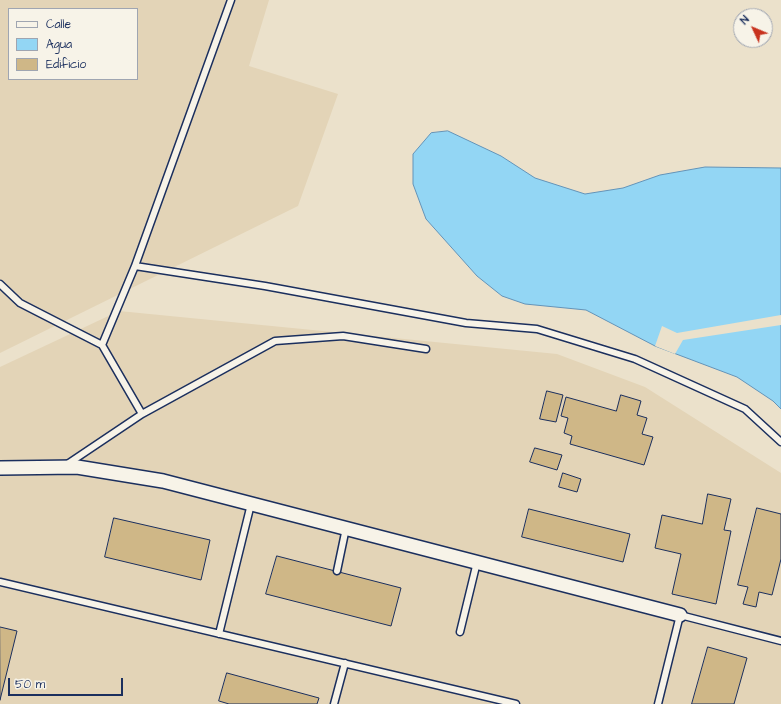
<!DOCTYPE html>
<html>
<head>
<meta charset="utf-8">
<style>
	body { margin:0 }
	#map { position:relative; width:781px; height:704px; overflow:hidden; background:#ebe1cb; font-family:"Architects Daughter",sans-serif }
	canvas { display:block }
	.legend { position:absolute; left:8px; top:8px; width:130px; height:72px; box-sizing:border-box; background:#f7f3e8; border:1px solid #9fa5b1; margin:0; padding:5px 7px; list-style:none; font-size:12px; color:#1b2f5e }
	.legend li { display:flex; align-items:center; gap:8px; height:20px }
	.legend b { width:20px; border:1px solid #9fa5b1 }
	.north { position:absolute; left:733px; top:8px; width:40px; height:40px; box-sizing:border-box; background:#f7f3e8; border:1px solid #9fa5b1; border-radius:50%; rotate:314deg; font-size:11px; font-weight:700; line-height:16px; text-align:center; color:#1b2f5e }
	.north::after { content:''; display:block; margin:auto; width:14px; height:18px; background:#c8321e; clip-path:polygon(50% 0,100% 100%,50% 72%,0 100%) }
	.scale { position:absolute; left:8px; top:678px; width:115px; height:18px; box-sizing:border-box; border:2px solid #1b2f5e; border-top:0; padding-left:5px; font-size:12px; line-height:14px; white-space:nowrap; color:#1b2f5e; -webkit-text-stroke:3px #f7f3e8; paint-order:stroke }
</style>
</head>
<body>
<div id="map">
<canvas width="781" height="704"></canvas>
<ul class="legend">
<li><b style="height:5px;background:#f7f3e8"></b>Calle</li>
<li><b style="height:11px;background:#93d6f4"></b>Agua</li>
<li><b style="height:11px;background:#cfb787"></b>Edificio</li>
</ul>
<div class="north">N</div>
<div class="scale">50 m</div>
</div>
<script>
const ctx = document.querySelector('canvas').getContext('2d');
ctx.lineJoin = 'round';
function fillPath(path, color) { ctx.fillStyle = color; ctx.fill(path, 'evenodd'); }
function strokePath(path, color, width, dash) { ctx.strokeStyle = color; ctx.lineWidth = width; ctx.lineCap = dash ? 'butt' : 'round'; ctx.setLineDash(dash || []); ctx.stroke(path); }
fillPath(new Path2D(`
	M0 0H269L249 66 338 94 298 206 0 353ZM9 9H137V79H9Z
	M119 311 557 354 645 387 781 473V704H0V367Z`), '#e3d4b7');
const water = new Path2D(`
	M448 131 501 156 535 178 585 194 623 188 660 175 705 167 781 168V409L773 401 737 377 655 346 586 310 525 304 502 296 477 276 426 219 413 184V154L431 133Z`);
fillPath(water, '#93d6f4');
strokePath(water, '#6393b8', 1);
fillPath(new Path2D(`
	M781 315V325L683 340 675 354 655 346 662 326 677 333Z`), '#ebe1cb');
const building = new Path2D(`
	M547 391 563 395 556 422 540 419Z
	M621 395 641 401 637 415 647 418 642 434 653 437 644 465 570 444 572 436 564 433 568 418 561 416 566 397 616 411Z
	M535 448 562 455 557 470 530 462Z
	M563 473 581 479 577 492 559 487Z
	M708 494 731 499 724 530 731 531 716 604 672 594 681 554 655 548 662 515 702 524Z
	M757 508 781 514V559L772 595 759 592 756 607 743 604 748 587 738 585Z
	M529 509 630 534 623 562 522 537Z
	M114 518 210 540 201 580 105 557Z
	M277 556 401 588 391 626 266 594Z
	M0 627 17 631 0 700Z
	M708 647 747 658 734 704H692Z
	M227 673 319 698 317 704H229L219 701Z`);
fillPath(building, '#cfb787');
strokePath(building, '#1b2f5e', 1);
const lane = new Path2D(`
	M135 266 231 0
	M0 284 20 303 102 345
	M142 414 102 345 135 266 265 286 466 323 537 329 635 359 745 409 781 442
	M66 465 142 414 275 341 343 336 426 349
	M337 571 346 528
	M0 582 516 704
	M460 632 477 562
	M219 634 251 504
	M334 704 345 663
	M658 704 680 615 781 641`);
const street = new Path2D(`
	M0 468 77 467 163 481 680 615`);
strokePath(lane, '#1b2f5e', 9);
strokePath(street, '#1b2f5e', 16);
strokePath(lane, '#f7f3e8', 6);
strokePath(street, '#f7f3e8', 13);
</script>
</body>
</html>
